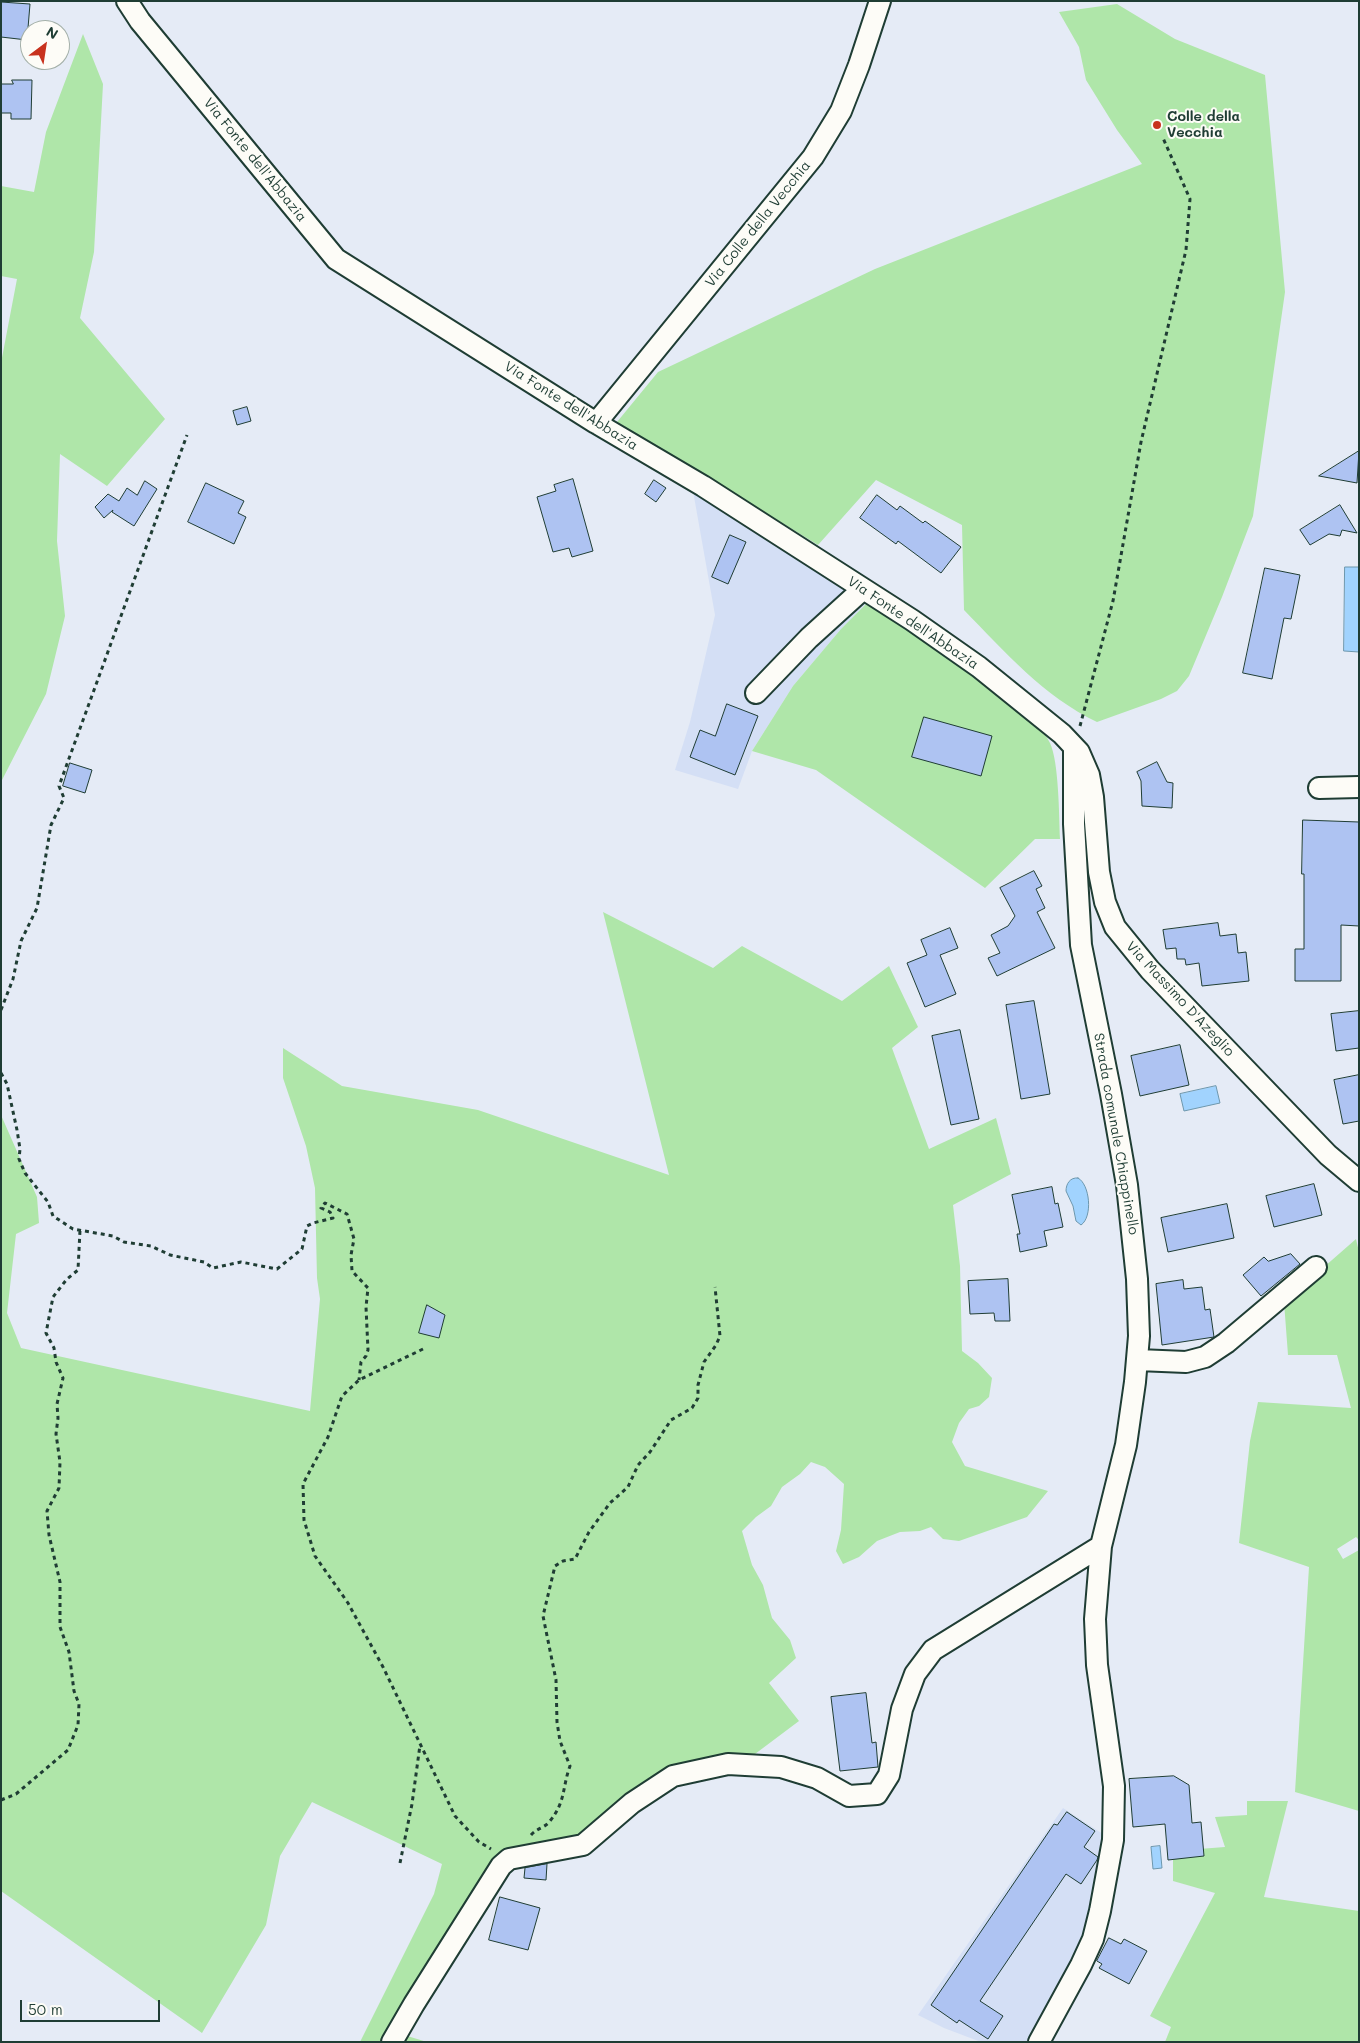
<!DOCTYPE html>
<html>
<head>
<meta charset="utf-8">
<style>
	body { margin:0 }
	#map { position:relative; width:1360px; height:2043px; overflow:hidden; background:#e5ebf6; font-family:Mali,sans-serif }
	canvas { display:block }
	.frame { position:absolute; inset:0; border:2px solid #1f3d34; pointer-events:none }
	.north { position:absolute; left:20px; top:20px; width:50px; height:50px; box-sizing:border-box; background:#fdfcf7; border:1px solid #a4b0a9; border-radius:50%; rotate:31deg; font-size:14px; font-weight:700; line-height:20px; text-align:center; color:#1f3d34 }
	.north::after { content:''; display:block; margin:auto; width:18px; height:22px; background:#c8321e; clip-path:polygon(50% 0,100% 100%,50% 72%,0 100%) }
	.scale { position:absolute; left:20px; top:2000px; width:140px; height:22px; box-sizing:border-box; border:2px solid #1f3d34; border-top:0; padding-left:6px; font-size:15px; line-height:18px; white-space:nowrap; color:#1f3d34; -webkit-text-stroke:4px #fdfcf7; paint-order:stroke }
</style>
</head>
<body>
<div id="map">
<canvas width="1360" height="2043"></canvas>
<div class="frame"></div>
<div class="north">N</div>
<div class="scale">50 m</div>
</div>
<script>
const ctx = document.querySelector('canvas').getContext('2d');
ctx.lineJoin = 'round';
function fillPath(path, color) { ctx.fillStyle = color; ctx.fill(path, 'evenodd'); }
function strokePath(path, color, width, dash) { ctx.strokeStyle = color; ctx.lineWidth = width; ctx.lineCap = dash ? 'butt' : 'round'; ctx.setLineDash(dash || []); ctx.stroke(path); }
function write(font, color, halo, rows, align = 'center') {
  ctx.font = font + ' Mali,sans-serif'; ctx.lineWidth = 4; ctx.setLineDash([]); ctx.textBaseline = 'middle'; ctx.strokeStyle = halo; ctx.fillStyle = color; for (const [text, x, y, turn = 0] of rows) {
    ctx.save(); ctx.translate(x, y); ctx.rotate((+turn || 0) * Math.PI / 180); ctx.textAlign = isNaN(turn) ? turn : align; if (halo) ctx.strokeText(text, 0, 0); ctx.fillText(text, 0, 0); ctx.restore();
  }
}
fillPath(new Path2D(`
	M693 491 868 602 841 629 793 686 752 751 738 789 675 770 690 722 715 615Z
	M1063 1808 1109 1838 1093 1929 1029 2042H981L944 2028 918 2015Z`), '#d4dff5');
fillPath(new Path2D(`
	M1117 4 1175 39 1265 75 1285 292 1253 516 1222 597 1189 676 1177 691 1161 699 1097 722C1043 696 1005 652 964 610L962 525 876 480 818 545 617 422 658 372 875 269 1142 164 1117 130 1086 80 1079 47 1059 12Z
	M83 34 103 84 94 252 80 318 165 419 107 486 60 454 57 541 65 616 46 694 1 782V363L17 279 1 276V186L34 192 46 132Z
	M868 602 1010 700C1025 712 1041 725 1050 743 1059 762 1059 816 1060 839H1035L985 888 816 770 752 751 793 686 841 629Z
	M603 912 713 968 742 946 842 1001 889 966 918 1027 892 1048 929 1149 996 1118 1011 1174 953 1205 960 1266 962 1351 978 1363 992 1378 989 1397 979 1406 969 1409 959 1423 952 1442 965 1466 1048 1491 1027 1517 959 1541 943 1539 931 1527 920 1531 900 1532 877 1541 859 1557 843 1564 836 1551 841 1530 844 1484 825 1467 811 1462 800 1474 782 1487 771 1506 756 1517 742 1531 752 1565 763 1585 772 1618 790 1640 796 1658 769 1683 799 1721 731 1772 680 1784 639 1810 589 1850 529 1849 491 1861 459 1915 404 2035 427 2042H360L434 1894 442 1864 312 1802 280 1856 266 1925 202 2033 1 1891V1115L37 1197 39 1223 16 1234 7 1313 21 1348 310 1411 320 1299 317 1278 315 1188 306 1146 283 1078V1048L342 1086 478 1110 669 1175Z
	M1356 1239 1359 1252V1540L1356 1537 1337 1549 1343 1559 1359 1550V1811L1295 1792 1309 1567 1239 1543 1250 1441 1258 1402 1351 1408 1337 1355H1288L1284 1302Z
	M1247 1801H1288L1264 1897 1359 1911V2042H1165L1171 2027 1150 2016 1215 1893 1173 1881V1851L1225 1847 1215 1817 1247 1815Z`), '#afe6a9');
const water = new Path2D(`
	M1345 567H1359V652L1344 651Z
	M1216 1086 1220 1103 1184 1111 1180 1094Z
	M1078 1178C1090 1184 1093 1217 1081 1225L1076 1221 1073 1206 1066 1191C1066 1184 1070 1177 1078 1178Z
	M1160 1846 1162 1868 1153 1869 1151 1847Z`);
fillPath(water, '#a1d3fe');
strokePath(water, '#6d97ad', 1);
const building = new Path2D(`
	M1 2 30 4 27 40 1 37Z
	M12 80H32L31 119H11V113H1V84H13Z
	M247 407 251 421 237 425 233 411Z
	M1359 451 1357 483 1319 476Z
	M573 479 593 551 572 557 569 548 553 552 537 497 556 491 554 485Z
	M654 480 666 488 656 502 645 494Z
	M145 481 157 489 134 526 112 512 113 510 104 518 95 507 108 494 119 501 127 488 137 495Z
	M206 483 244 501 238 513 246 517 234 544 188 522Z
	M877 495 897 510 900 506 923 523 925 521 961 547 941 573 898 541 896 544 860 518Z
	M1340 505 1357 533 1342 530 1340 536 1329 534 1310 545 1300 530Z
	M730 535 746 542 728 584 712 577Z
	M1265 568 1300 575 1291 619 1284 618 1272 679 1243 673Z
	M727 704 758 716 735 775 690 757 700 730 715 736Z
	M924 717 992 736 981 776 912 757Z
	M1157 762 1167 782 1173 783 1172 808 1142 806 1141 781 1137 772Z
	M70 763 92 770 85 793 63 786Z
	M1303 820 1359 822V926L1341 925V981H1295V949H1304V874H1302Z
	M1034 871 1042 886 1036 889 1045 908 1037 912 1055 948 997 976 988 958 1000 953 991 935 1008 926 1015 916 1000 888Z
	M1218 923 1220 936 1236 934 1238 953 1246 952 1249 981 1202 986 1199 963 1186 965 1185 959H1177L1176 948 1166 949 1163 930Z
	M950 928 958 948 940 955 956 994 925 1007 907 963 927 955 921 940Z
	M1034 1001 1050 1094 1021 1099 1006 1005Z
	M1359 1011V1048L1336 1051 1331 1014Z
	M960 1030 979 1119 951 1125 932 1036Z
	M1180 1045 1189 1085 1140 1096 1131 1056Z
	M1359 1075V1121L1343 1124 1334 1080Z
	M1314 1184 1322 1215 1274 1227 1266 1196Z
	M1052 1187 1055 1204 1058 1203 1063 1227 1044 1231 1047 1246 1020 1252 1017 1234H1020L1012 1195Z
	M1227 1204 1234 1238 1168 1252 1161 1218Z
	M1291 1254 1300 1264 1261 1296 1243 1275 1264 1257 1268 1261Z
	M1008 1279 1010 1321H995L994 1313 970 1314 968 1281Z
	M1183 1280 1184 1289 1202 1287 1205 1310 1210 1309 1214 1337 1162 1345 1156 1284Z
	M427 1305 445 1315 439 1338 419 1333Z
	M866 1693 872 1743 876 1742 878 1767 840 1771 831 1697Z
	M1174 1776 1189 1785 1192 1823 1201 1822 1204 1856 1168 1860 1165 1824 1133 1827 1129 1779Z
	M1067 1812 1095 1831 1084 1847 1098 1857 1097 1860 1081 1884 1066 1874 980 2001 1003 2016 988 2039 959 2020 957 2023 931 2005 1054 1824 1057 1825Z
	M547 1864 546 1880 524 1878 525 1868Z
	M500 1897 540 1908 528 1950 489 1940Z
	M1109 1938 1121 1944 1124 1939 1147 1951 1129 1984 1099 1968 1102 1964 1097 1961Z`);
fillPath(building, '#aec3f2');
strokePath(building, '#1f3d34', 1);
const minor = new Path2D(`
	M127 1 140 21 336 259 596 423 703 486 912 620 979 667 1062 734 1079 752 1089 775 1093 797 1099 872 1105 902 1115 927 1150 970 1328 1155 1359 1181
	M596 423 813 157 841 111 859 65 880 1
	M756 693 809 638 863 589
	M1319 788 1359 787
	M1138 1360 1186 1362 1205 1357 1226 1343 1316 1267
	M392 2042 414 2004 501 1866 509 1859 583 1845 632 1803 673 1776 728 1764 781 1767 817 1778 849 1796 877 1794 889 1775 902 1709 915 1674 933 1650 1101 1546
	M1039 2042 1081 1965 1093 1939 1100 1911 1113 1840 1114 1786 1097 1665 1095 1619 1101 1546 1126 1445 1135 1382 1139 1336 1137 1279 1127 1185 1111 1094 1081 945 1074 824V748`);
strokePath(minor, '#1f3d34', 24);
strokePath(new Path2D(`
	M1080 726 1113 601 1141 442 1186 250 1190 199 1163 138
	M1 1010 13 979 21 941 37 908 51 825 64 798 59 786 187 435
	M1 1073 7 1084 17 1130 20 1149 19 1159 25 1173 48 1202 53 1216 73 1229 113 1236 124 1242 151 1246 170 1255 204 1262 213 1268 241 1262 277 1269 302 1249 307 1226 313 1223 333 1218 330 1212 321 1208 325 1203 347 1214 354 1239 351 1255 352 1271 368 1288 366 1307 368 1350 366 1356 361 1362 359 1380
	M423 1349 359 1380 342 1396 328 1437 303 1484 304 1520 315 1556 348 1603 383 1667 455 1816 479 1842 491 1849
	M1 1800 16 1794 68 1750 78 1725 79 1704 74 1691 69 1652 60 1627V1582L49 1535 47 1511 59 1488 60 1462 56 1434 58 1418 57 1404 63 1378 56 1362 54 1348 46 1333 53 1297 67 1279 78 1270 80 1230
	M531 1835C537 1828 545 1828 550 1821 566 1801 562 1788 570 1766L560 1741 557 1722 556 1680 543 1616 555 1566 563 1561 575 1559 589 1532 610 1503 628 1487 638 1465 650 1452 671 1420 692 1408 698 1398V1385L704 1362 716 1345 720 1336 715 1287
	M400 1863 412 1804 420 1745`), '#1f3d34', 3, [4, 4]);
strokePath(minor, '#fdfcf7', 20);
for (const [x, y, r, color] of [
	[1157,125,5,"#c8321e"]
]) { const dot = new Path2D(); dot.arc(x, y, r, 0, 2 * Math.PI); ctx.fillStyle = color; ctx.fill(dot); strokePath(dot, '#fdfcf7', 2); }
write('bold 14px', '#1f3d34', '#fdfcf7', [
	["Colle della",1167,117],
	["Vecchia",1167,133]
], 'left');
write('14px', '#1f3d34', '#fdfcf7', [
	["Via Fonte dell'Abbazia",255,160,51],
	["Via Colle della Vecchia",758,224,-51],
	["Via Fonte dell'Abbazia",571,406,32],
	["Via Fonte dell'Abbazia",913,623,34],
	["Via Massimo D'Azeglio",1180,999,47],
	["Strada comunale Chiappinello",1116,1134,80]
]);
</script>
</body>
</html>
